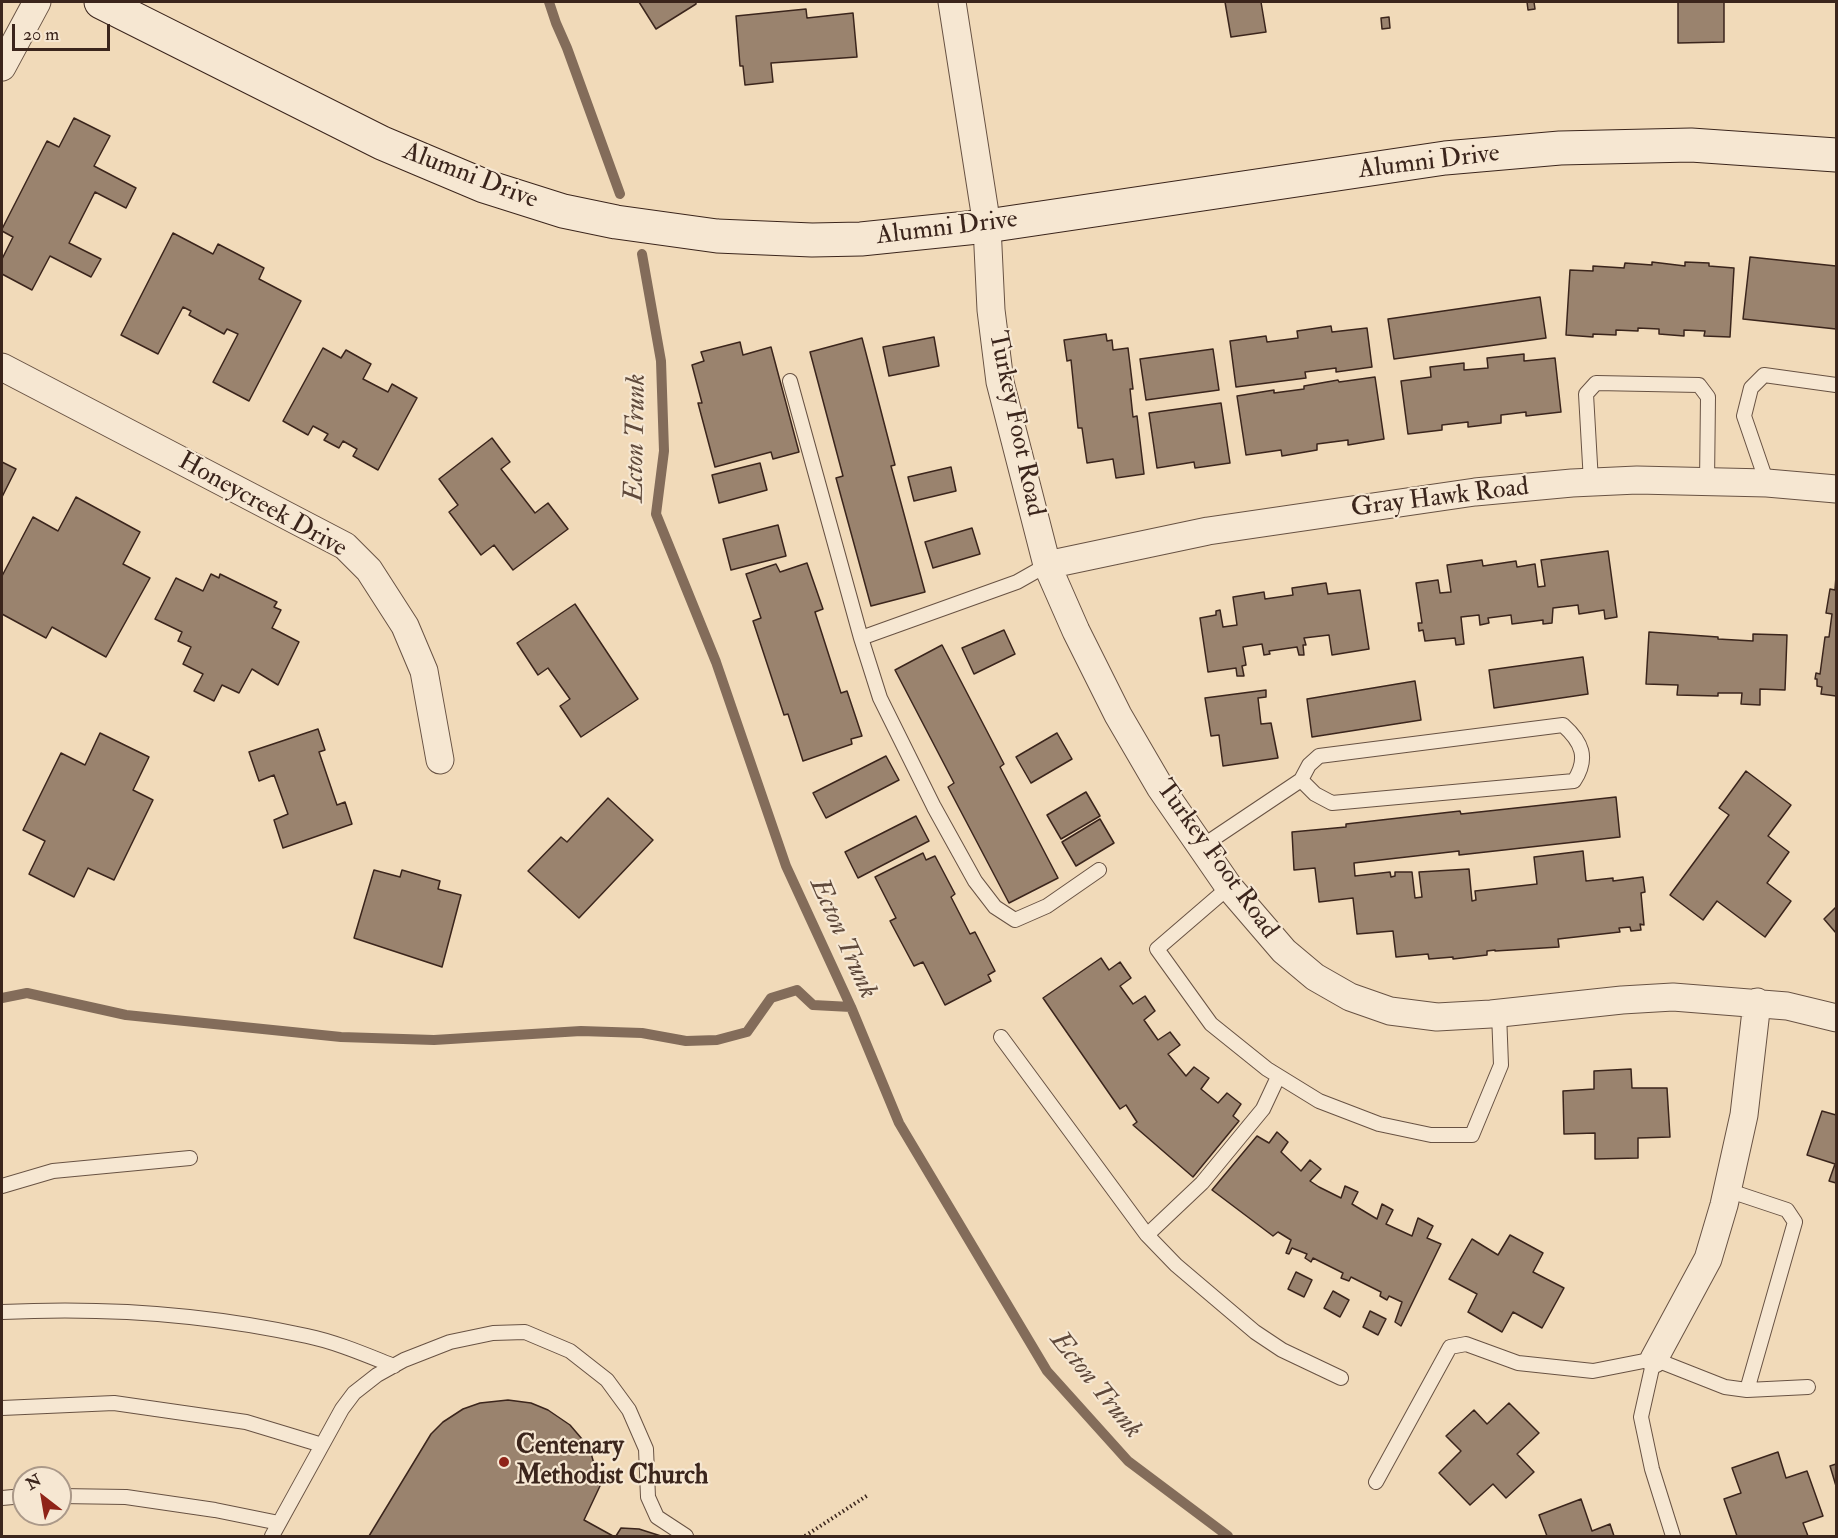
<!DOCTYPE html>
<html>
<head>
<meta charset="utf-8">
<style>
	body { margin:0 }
	#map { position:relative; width:1838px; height:1538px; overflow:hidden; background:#f1dab9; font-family:"IM FELL Double Pica",serif }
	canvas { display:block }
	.frame { position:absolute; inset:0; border:3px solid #3b251c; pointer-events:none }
	.north { position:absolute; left:12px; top:1466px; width:60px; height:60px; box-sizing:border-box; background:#f6e7d2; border:2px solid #ab9989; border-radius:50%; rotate:329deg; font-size:16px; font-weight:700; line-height:24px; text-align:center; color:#3b251c }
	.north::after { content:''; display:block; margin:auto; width:21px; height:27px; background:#8f2418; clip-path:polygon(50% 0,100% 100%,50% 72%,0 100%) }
	.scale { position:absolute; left:12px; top:24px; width:98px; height:27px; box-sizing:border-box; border:3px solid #3b251c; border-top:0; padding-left:8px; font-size:18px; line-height:21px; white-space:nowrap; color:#3b251c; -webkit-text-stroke:4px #f6e7d2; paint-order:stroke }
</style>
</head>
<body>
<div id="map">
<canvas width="1838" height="1538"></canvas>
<div class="frame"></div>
<div class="north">N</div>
<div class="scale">20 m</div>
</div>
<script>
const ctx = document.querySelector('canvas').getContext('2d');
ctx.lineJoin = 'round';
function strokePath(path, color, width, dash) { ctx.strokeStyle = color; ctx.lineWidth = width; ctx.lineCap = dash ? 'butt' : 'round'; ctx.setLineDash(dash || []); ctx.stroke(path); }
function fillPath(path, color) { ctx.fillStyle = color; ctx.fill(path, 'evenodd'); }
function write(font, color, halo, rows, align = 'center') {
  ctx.font = font + ' "IM FELL Double Pica",serif'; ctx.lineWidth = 4.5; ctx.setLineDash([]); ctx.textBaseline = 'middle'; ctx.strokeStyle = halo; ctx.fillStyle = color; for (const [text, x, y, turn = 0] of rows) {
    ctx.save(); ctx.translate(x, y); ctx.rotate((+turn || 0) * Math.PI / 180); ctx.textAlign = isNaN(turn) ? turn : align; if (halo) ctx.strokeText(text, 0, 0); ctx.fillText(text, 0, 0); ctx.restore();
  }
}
strokePath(new Path2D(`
	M549 2 556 23 567 48 620 194
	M642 254 661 361 664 451 656 514 716 662 786 866 851 1007 899 1123 1047 1371 1128 1461 1228 1536
	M2 998 27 993 126 1015 341 1037 434 1040 581 1031 642 1033 686 1041 717 1040 747 1032 771 998 797 990 813 1005 851 1007`), '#836c5a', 10);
const building = new Path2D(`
	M639 2H696V4L656 29Z
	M1225 2H1261L1266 32 1231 37Z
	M1527 2H1534L1535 9 1528 10Z
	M1678 2H1724V42L1678 43Z
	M806 9 807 18 853 13 857 57 771 63 773 82 745 85 743 66H740L736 16Z
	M1389 17 1390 28 1382 29 1381 18Z
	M74 118 110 136 94 166 136 188 126 208 95 192 69 243 101 259 91 277 50 256 32 290 2 274V259L13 237 2 231V229L47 141 59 147Z
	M173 233 213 254 218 244 264 268 259 279 301 301 249 401 213 382 238 334 227 329 224 334 189 315 191 311 183 307 158 354 121 335Z
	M1750 257 1836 266V329L1743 319Z
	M1652 262 1685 266V262L1709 263V266L1734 268 1730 337 1704 336 1705 331 1684 330V336L1659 334V329L1638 328V331L1616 330V335L1593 334V337L1566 335 1570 270 1593 271V266L1624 268 1625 263 1652 265Z
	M1540 297 1546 338 1394 359 1388 319Z
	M1331 326 1332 332 1367 328 1372 367 1336 372V368L1305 372 1306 378 1236 387 1230 341 1266 336 1267 342 1298 338 1297 331Z
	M1106 334 1107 341 1112 340 1113 350 1128 348 1133 389H1130L1133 417 1137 416 1144 474 1116 478 1113 459 1087 463 1082 428H1078L1071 360 1067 361 1064 340Z
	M934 337 939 366 889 376 883 347Z
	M862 338 895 465 891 466 925 592 871 606 836 478 843 476 810 352Z
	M740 342 743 355 771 347 799 452 773 459 771 452 715 467 698 403H702L692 365 704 361 701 352Z
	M323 348 341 358 346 350 371 364 363 379 388 392 392 384 417 398 378 470 353 456 357 449 343 441 339 448 324 440 328 434 313 426 308 435 283 421Z
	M1213 349 1219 390 1146 400 1140 359Z
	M1524 354V361L1555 358 1561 412 1526 416V412L1501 415V423L1468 427V422L1442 425V430L1408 434 1401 381 1431 377 1430 367 1464 363V370L1488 368 1487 358Z
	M1375 377 1384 439 1348 445V440L1317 444V450L1282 456 1281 450 1246 455 1237 396 1274 390V393L1304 389V386L1338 380 1339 382Z
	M1221 403 1230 463 1195 468 1194 462 1157 468 1149 413Z
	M492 438 510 462 501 469 535 513 548 503 568 529 513 570 494 545 481 555 449 512 458 505 439 479Z
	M2 462 16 469 2 497Z
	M760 463 767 490 719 503 712 475Z
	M951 467 956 491 914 501 908 477Z
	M76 497 140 532 123 564 150 578 106 657 52 627 46 638 2 614V576L33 517 58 531Z
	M778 525 786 556 731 570 723 539Z
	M972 528 980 554 933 568 925 542Z
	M1608 551 1617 617 1605 619 1604 610 1579 614 1578 605 1553 608 1552 623 1543 624V620L1512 624 1511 615 1488 618 1489 623 1480 625 1479 615 1461 617 1464 644 1456 645 1455 638 1425 641 1423 630 1419 631 1418 623H1422L1416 583 1438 580 1440 593 1451 592 1447 565 1482 560 1483 566 1516 561 1517 567 1535 564 1538 587 1545 586 1541 560Z
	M807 563 823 609 815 612 841 693 847 691 862 736 851 739 852 744 803 761 788 714 784 715 753 621 761 618 746 574 776 564 780 572Z
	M211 574 219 578 220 574 277 602 274 607 281 610 272 628 299 642 278 685 252 669 239 693 222 685 214 701 194 691 203 674 183 664 191 647 178 641 182 632 155 619 176 578 203 591Z
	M1836 576V696L1821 694 1822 687 1817 686V679H1815L1816 673 1820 674 1825 637H1829L1832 614 1826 613 1830 589 1835 590Z
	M1326 583 1328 594 1360 590 1369 649 1332 655 1329 635 1304 638 1306 645H1303L1304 655H1299L1297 647 1269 651 1270 654 1264 655 1262 644 1243 647 1246 665 1242 666 1244 676H1237L1236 668 1208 672 1200 618 1216 615V611L1220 610 1223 627 1237 625 1233 597 1264 592 1265 599 1293 595 1292 588Z
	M575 604 638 699 581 737 560 706 570 699 548 668 538 675 517 643Z
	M1004 630 1015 654 974 674 962 648Z
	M1649 632 1718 637V639L1753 641V634L1787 635 1785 690 1760 689V705L1741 704 1742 693H1718V696L1677 695 1678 685 1646 684Z
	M942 645 1004 764 1000 767 1058 878 1009 903 948 787 954 783 895 670Z
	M1583 657 1588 694 1494 708 1489 670Z
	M1415 681 1421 720 1312 737 1307 699Z
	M1266 690V697L1258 698 1261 724 1271 723 1278 758 1223 766 1219 735 1211 736 1205 698Z
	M318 729 325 750 319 752 337 805 345 802 352 824 283 848 274 820 288 814 274 775 259 781 249 752Z
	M100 733 149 757 133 790 153 800 114 880 88 868 74 897 29 874 45 841 23 830 61 753 85 765Z
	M1057 733 1072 759 1031 783 1016 757Z
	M886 756 899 780 826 818 813 793Z
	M1746 771 1791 805 1768 836 1789 852 1767 883 1791 901 1765 937 1717 901 1703 920 1670 895 1729 815 1719 808Z
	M1086 792 1100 816 1061 839 1047 815Z
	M1616 797 1620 837 1459 855V851L1354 863 1355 876 1390 872 1391 877 1395 876V872H1412L1415 898 1422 897 1419 872 1469 869 1472 901 1476 900 1475 891 1537 884 1534 857 1583 851 1586 881 1613 878V881L1643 877 1645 892 1641 893 1644 925 1640 924 1641 930 1631 931 1630 927 1619 928 1620 932 1558 939 1559 947 1495 951V950L1487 951V955L1453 959V957L1429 959 1428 954 1396 957 1393 931 1357 934 1353 898 1319 902 1315 868 1294 870 1292 832 1346 827V824L1460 811 1461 814Z
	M608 798 653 840 579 918 528 871 561 837 567 842Z
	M916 816 929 841 858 878 845 852Z
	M1100 819 1114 843 1076 866 1062 842Z
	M923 853 926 860 935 856 955 894 951 897 970 934 975 932 995 971 988 975 991 981 945 1005 923 962 914 966 890 921 896 918 875 877Z
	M374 870 400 877 402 870 440 881 438 889 461 895 442 967 354 938Z
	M1836 907V933L1824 919Z
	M1101 958 1109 970 1120 962 1131 978 1120 986 1133 1004 1145 996 1155 1011 1144 1020 1158 1040 1170 1032 1180 1045 1168 1054 1186 1076 1194 1067 1209 1078 1201 1089 1218 1103 1227 1093 1241 1104 1233 1116 1239 1121 1193 1177 1133 1125 1137 1122 1126 1105 1120 1109 1043 998Z
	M1631 1069 1632 1088H1667L1670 1137 1638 1138V1158L1595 1159V1133L1564 1134 1563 1091 1594 1089V1071Z
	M1822 1111 1836 1115V1183L1829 1181 1835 1164 1807 1155Z
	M1277 1132 1288 1142 1281 1152 1301 1171 1310 1160 1321 1169 1310 1181 1319 1187 1341 1198 1345 1186 1358 1192 1352 1204 1377 1219 1382 1204 1393 1210 1386 1224 1412 1236 1418 1218 1433 1226 1427 1238 1441 1244 1401 1326 1395 1322 1402 1302 1389 1296 1387 1300 1380 1296 1381 1292 1351 1277 1349 1281 1341 1278 1343 1273 1313 1258 1311 1262 1305 1258 1307 1254 1292 1248 1289 1254 1286 1253 1291 1240 1278 1232 1273 1236 1212 1190 1257 1136 1269 1143Z
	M1510 1235 1543 1253 1533 1272 1564 1288 1542 1328 1513 1312 1502 1332 1468 1312 1477 1294 1449 1279 1472 1239 1498 1255Z
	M1296 1272 1312 1280 1304 1297 1288 1289Z
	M1333 1291 1349 1300 1340 1317 1324 1308Z
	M1370 1311 1386 1319 1378 1335 1363 1327Z
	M508 1400 531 1403 548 1410 570 1425 582 1439 591 1453 600 1486 584 1520 613 1536H369L431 1434 443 1422 463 1409 480 1403Z
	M1509 1403 1539 1433 1517 1454 1534 1472 1506 1498 1493 1484 1470 1505 1439 1473 1461 1451 1446 1436 1474 1410 1487 1424Z
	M1778 1452 1786 1478 1807 1471 1823 1516 1803 1523 1808 1536H1737L1724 1499 1741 1493 1732 1468Z
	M1836 1464V1486L1830 1466Z
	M1581 1499 1592 1531 1610 1524 1614 1536H1547L1539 1515Z
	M621 1528 639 1529 661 1536H616Z`);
fillPath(building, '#9a836e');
strokePath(building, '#3b251c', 1.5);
const lane = new Path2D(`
	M790 381 861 638 1017 582 1047 565
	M1591 482 1586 394 1596 383 1699 385 1708 397 1707 482
	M1767 483 1744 416 1751 388 1764 375 1836 385
	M861 638 880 698 934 807 975 881 995 907 1015 920 1047 906 1099 870
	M1201 847 1301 780 1309 765 1319 756 1563 725C1582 742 1589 758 1574 781L1332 803 1315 794 1301 780
	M1229 887 1157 949 1211 1024 1267 1069 1319 1101 1379 1124 1431 1135H1472L1501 1065 1499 1013
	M1001 1037 1147 1235 1202 1183 1263 1109 1278 1077
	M2 1186 53 1171 190 1158
	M1727 1190 1787 1210 1795 1222 1747 1390
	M1147 1235 1176 1265 1255 1332 1282 1350 1341 1378
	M2 1312C103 1307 207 1314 307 1336 336 1342 366 1355 394 1366
	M1654 1359 1641 1417 1652 1469 1673 1536
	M2 1408 114 1403 246 1422 322 1445
	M1376 1482 1450 1347 1466 1344 1518 1363 1593 1371 1654 1359 1725 1387 1747 1390 1808 1387
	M60 1496 126 1497 215 1510 279 1523
	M2 1498 24 1496
	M272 1536 342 1409 354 1393 377 1375 404 1360 450 1342 493 1333 525 1332 570 1351 607 1380 629 1410 646 1449 648 1497 657 1517 686 1536`);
const street = new Path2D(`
	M952 2 987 226 991 310 1000 382 1047 565 1076 631 1118 715 1160 787 1229 887 1284 951 1315 977 1350 997 1390 1011 1437 1017 1491 1014 1622 1000 1673 997 1787 1006 1836 1018
	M2 67 37 2
	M2 367 345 546 369 570 405 626 424 671 440 760
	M1047 565 1208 531 1475 492 1572 483 1637 480 1767 483 1836 489
	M1654 1359 1708 1259 1724 1205 1744 1115 1757 1002`);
const secondary = new Path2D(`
	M101 2 382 143 484 186 563 211 616 222 717 236 812 240 861 239 987 226 1445 158 1560 148 1691 145 1836 155`);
strokePath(lane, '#685243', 16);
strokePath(street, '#685243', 29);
strokePath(secondary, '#3b251c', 35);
strokePath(new Path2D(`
	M805 1536 868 1495`), '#3b251c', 4, [1.5, 3]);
strokePath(lane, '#f6e7d2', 14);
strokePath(street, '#f6e7d2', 27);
strokePath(secondary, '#f6e7d2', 33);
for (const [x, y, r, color] of [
	[504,1462,6,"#8f2418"]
]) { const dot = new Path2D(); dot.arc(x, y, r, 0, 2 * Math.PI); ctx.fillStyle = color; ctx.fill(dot); strokePath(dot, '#f6e7d2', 2); }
write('26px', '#3b251c', '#f6e7d2', [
	["Alumni Drive",1429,163,-7],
	["Alumni Drive",470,177,21],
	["Alumni Drive",947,229,-7],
	["Turkey Foot Road",1015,424,78],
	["Gray Hawk Road",1440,499,-7],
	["Honeycreek Drive",262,506,29],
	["Turkey Foot Road",1216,860,54]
]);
write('bold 26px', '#3b251c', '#f6e7d2', [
	["Centenary",516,1447],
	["Methodist Church",516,1477]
], 'left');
write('italic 27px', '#5f493b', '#f6e7d2', [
	["Ecton Trunk",637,438,-89],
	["Ecton Trunk",842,939,66],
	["Ecton Trunk",1095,1386,51]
]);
</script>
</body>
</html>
